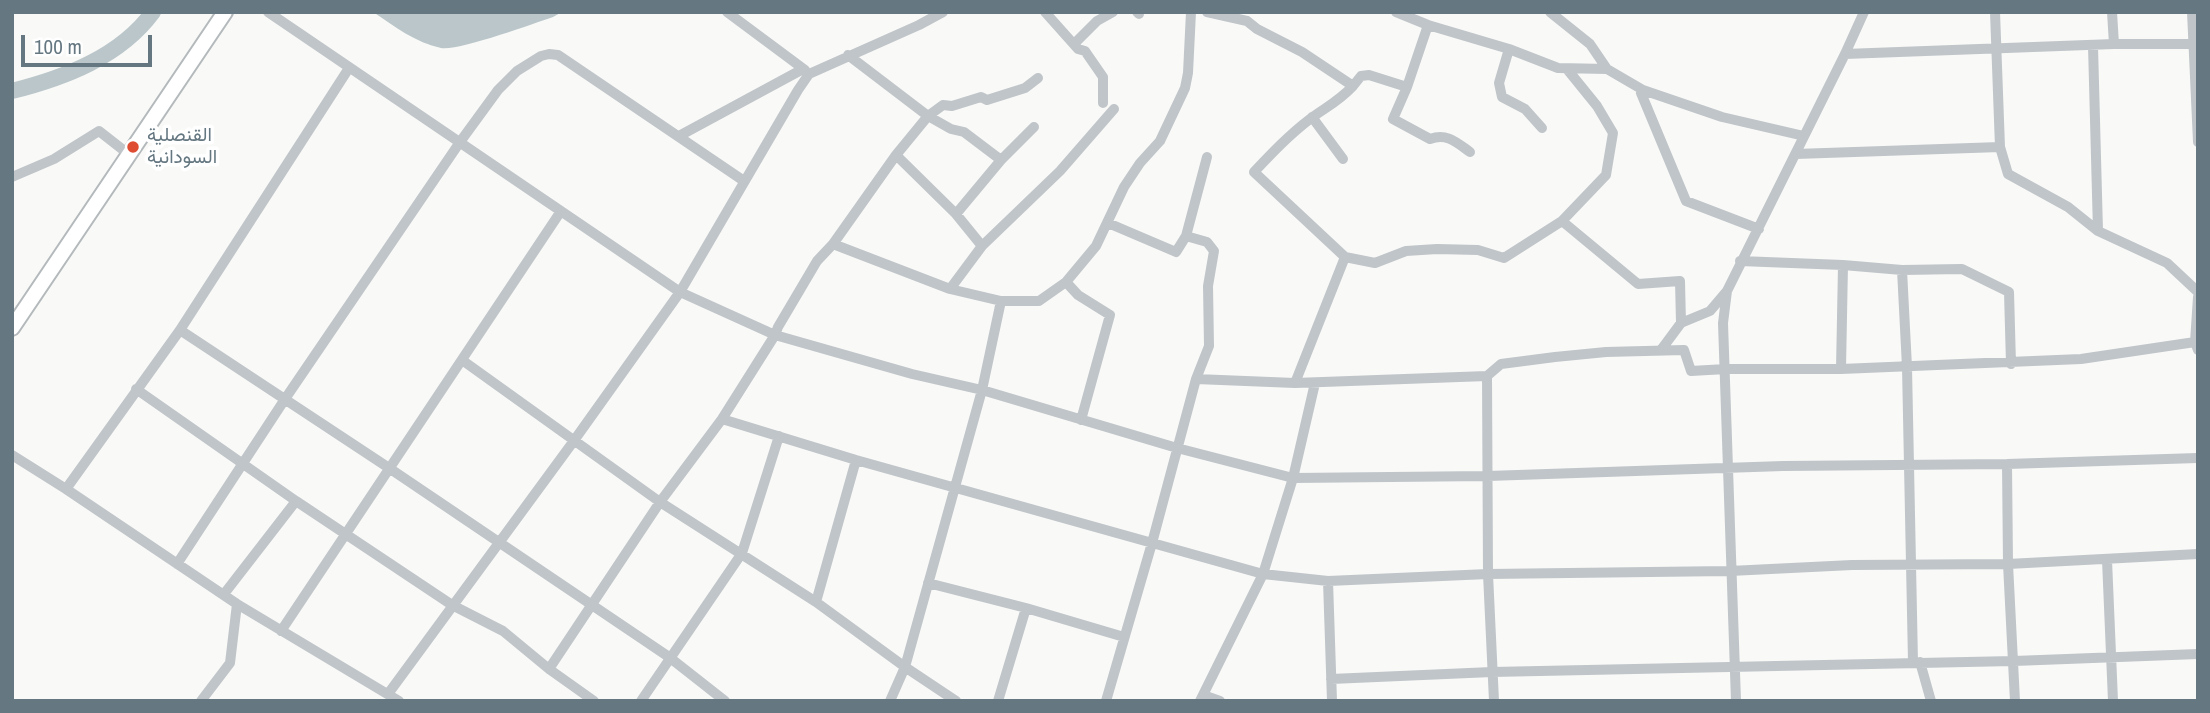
<!DOCTYPE html>
<html>
<head>
<meta charset="utf-8">
<style>
	body { margin:0 }
	#map { position:relative; width:2210px; height:713px; overflow:hidden; background:#f9f9f7; font-family:"Archivo Narrow",sans-serif }
	canvas { display:block }
	.frame { position:absolute; inset:0; border:14px solid #657781; pointer-events:none }
	.scale { position:absolute; left:21px; top:35px; width:131px; height:32px; box-sizing:border-box; border:4px solid #657781; border-top:0; padding-left:9px; font-size:21px; line-height:24px; white-space:nowrap; color:#657781; -webkit-text-stroke:5px #fff; paint-order:stroke }
</style>
</head>
<body>
<div id="map">
<canvas width="2210" height="713"></canvas>
<div class="frame"></div>
<div class="scale">100 m</div>
</div>
<script>
const ctx = document.querySelector('canvas').getContext('2d');
ctx.lineJoin = 'round';
function fillPath(path, color) { ctx.fillStyle = color; ctx.fill(path, 'evenodd'); }
function strokePath(path, color, width, dash) { ctx.strokeStyle = color; ctx.lineWidth = width; ctx.lineCap = dash ? 'butt' : 'round'; ctx.setLineDash(dash || []); ctx.stroke(path); }
function write(font, color, halo, rows, align = 'center') {
  ctx.font = font + ' "Archivo Narrow",Vazirmatn,sans-serif'; ctx.lineWidth = 7; ctx.setLineDash([]); ctx.textBaseline = 'middle'; ctx.strokeStyle = halo; ctx.fillStyle = color; for (const [text, x, y, turn = 0] of rows) {
    ctx.save(); ctx.translate(x, y); ctx.rotate((+turn || 0) * Math.PI / 180); ctx.textAlign = isNaN(turn) ? turn : align; if (halo) ctx.strokeText(text, 0, 0); ctx.fillText(text, 0, 0); ctx.restore();
  }
}
fillPath(new Path2D(`
	M373 12H562L553 17C532 24 459 51 441 48 416 43 394 26 373 12Z`), '#bac6ca');
strokePath(new Path2D(`
	M12 91C64 78 120 57 153 12`), '#bac6ca', 16);
const highway = new Path2D(`
	M12 328 225 12`);
strokePath(highway, '#b4b9bc', 18);
strokePath(new Path2D(`
	M268 12 680 292 775 335 912 374 982 390 1177 448 1293 478 1488 476 1783 466 2007 464 2198 458
	M727 12 805 70
	M1045 12 1078 49 1085 51 1103 77V103
	M1137 12 1139 14
	M1207 12 1247 21 1257 29 1302 52 1353 86 1361 76 1369 75 1407 87 1428 25
	M1396 12 1428 25 1509 49 1558 68 1607 69 1643 90 1722 117 1804 136
	M1550 12 1590 44 1607 69
	M1995 12 2000 147 2008 174 2068 207 2098 231 2167 263 2198 292
	M2112 12 2114 44
	M2192 12 2198 142
	M1074 44 1097 21 1113 12
	M2093 46 2098 231
	M1509 49 1499 83 1502 97 1525 109 1542 128
	M1845 54 2114 44H2198
	M848 55 928 116 951 129 964 132 1001 160
	M1353 86C1338 102 1326 107 1310 119 1289 135 1272 153 1254 172L1345 257 1375 263 1406 251 1437 249 1478 250 1504 258 1562 221 1638 284 1680 281 1681 323
	M1407 87 1393 119 1430 139C1447 133 1456 142 1470 152
	M1643 90 1641 93 1686 201 1759 229
	M1312 117 1343 159
	M679 136 803 69
	M1796 154 2000 147
	M896 155 956 214 1001 160 1034 127
	M12 177 54 159 99 131 122 149
	M956 214 982 246
	M1562 221 1606 175 1613 133 1597 106 1567 69
	M1108 223 1176 252 1186 236 1207 157
	M1186 236 1207 242 1214 251 1208 286 1209 346 1196 379
	M833 244 950 289 1001 301H1039L1066 282 1096 246 1124 187 1140 163 1160 141 1185 88 1188 73 1191 12
	M1740 261 1843 265 1902 270 1962 269 2009 292 2011 364
	M1902 270 1907 367 1913 662
	M1066 282 1078 295 1110 315 1081 420
	M950 289 982 246 1060 171 1114 109
	M1727 291 1723 323 1736 701
	M2198 297 2195 342 2198 350
	M180 330 389 468 669 657 725 701
	M1661 350 1681 323 1710 311 1727 291 1845 54 1864 12
	M462 360 660 502 816 602 905 667 956 701
	M1841 369 1843 265
	M1487 376 1488 574 1494 701
	M1295 383 1345 257
	M136 389 296 501 452 605 503 631 549 669 594 701
	M722 419 856 460 1263 574 1328 581 1488 574 1730 571 1852 565 2008 564 2198 554
	M12 455 66 489 237 604 399 701
	M2007 464 2008 564 2015 701
	M66 489 180 330 349 68
	M2107 560 2113 701
	M177 564 285 399 460 142 498 90 517 71 541 56 549 54 558 55 744 181
	M1328 581 1332 701
	M928 583 1026 608 1124 637
	M224 594 296 501
	M816 602 856 460
	M281 631 561 211
	M1920 662 1931 701
	M549 669 660 502 722 419 775 335 778 327 817 261 833 244 896 155 928 116 943 105 952 106 981 97 987 100 1025 88 1038 78
	M1331 679 1492 672 2014 661 2198 654
	M388 694 573 442 680 292 798 90 809 74 919 25 943 12
	M1203 695 1220 701
	M201 701 230 663 237 604
	M641 701 742 553 779 436
	M890 701 905 667 982 390 1001 301
	M998 701 1026 608
	M1106 701 1152 543 1196 379 1295 383 1487 376 1501 364 1555 357 1606 352 1684 350 1691 371 1726 369H1841L2081 359 2195 342
	M1200 701 1263 574 1293 478 1315 383`), '#c0c5c9', 10);
strokePath(highway, '#fff', 14);
for (const [x, y, r, color] of [
	[133,147,7,"#de4c32"]
]) { const dot = new Path2D(); dot.arc(x, y, r, 0, 2 * Math.PI); ctx.fillStyle = color; ctx.fill(dot); strokePath(dot, '#fff', 2.5); }
write('19px', '#657781', '#fff', [
	["القنصلية",147,136],
	["السودانية",147,158]
], 'left');
</script>
</body>
</html>
